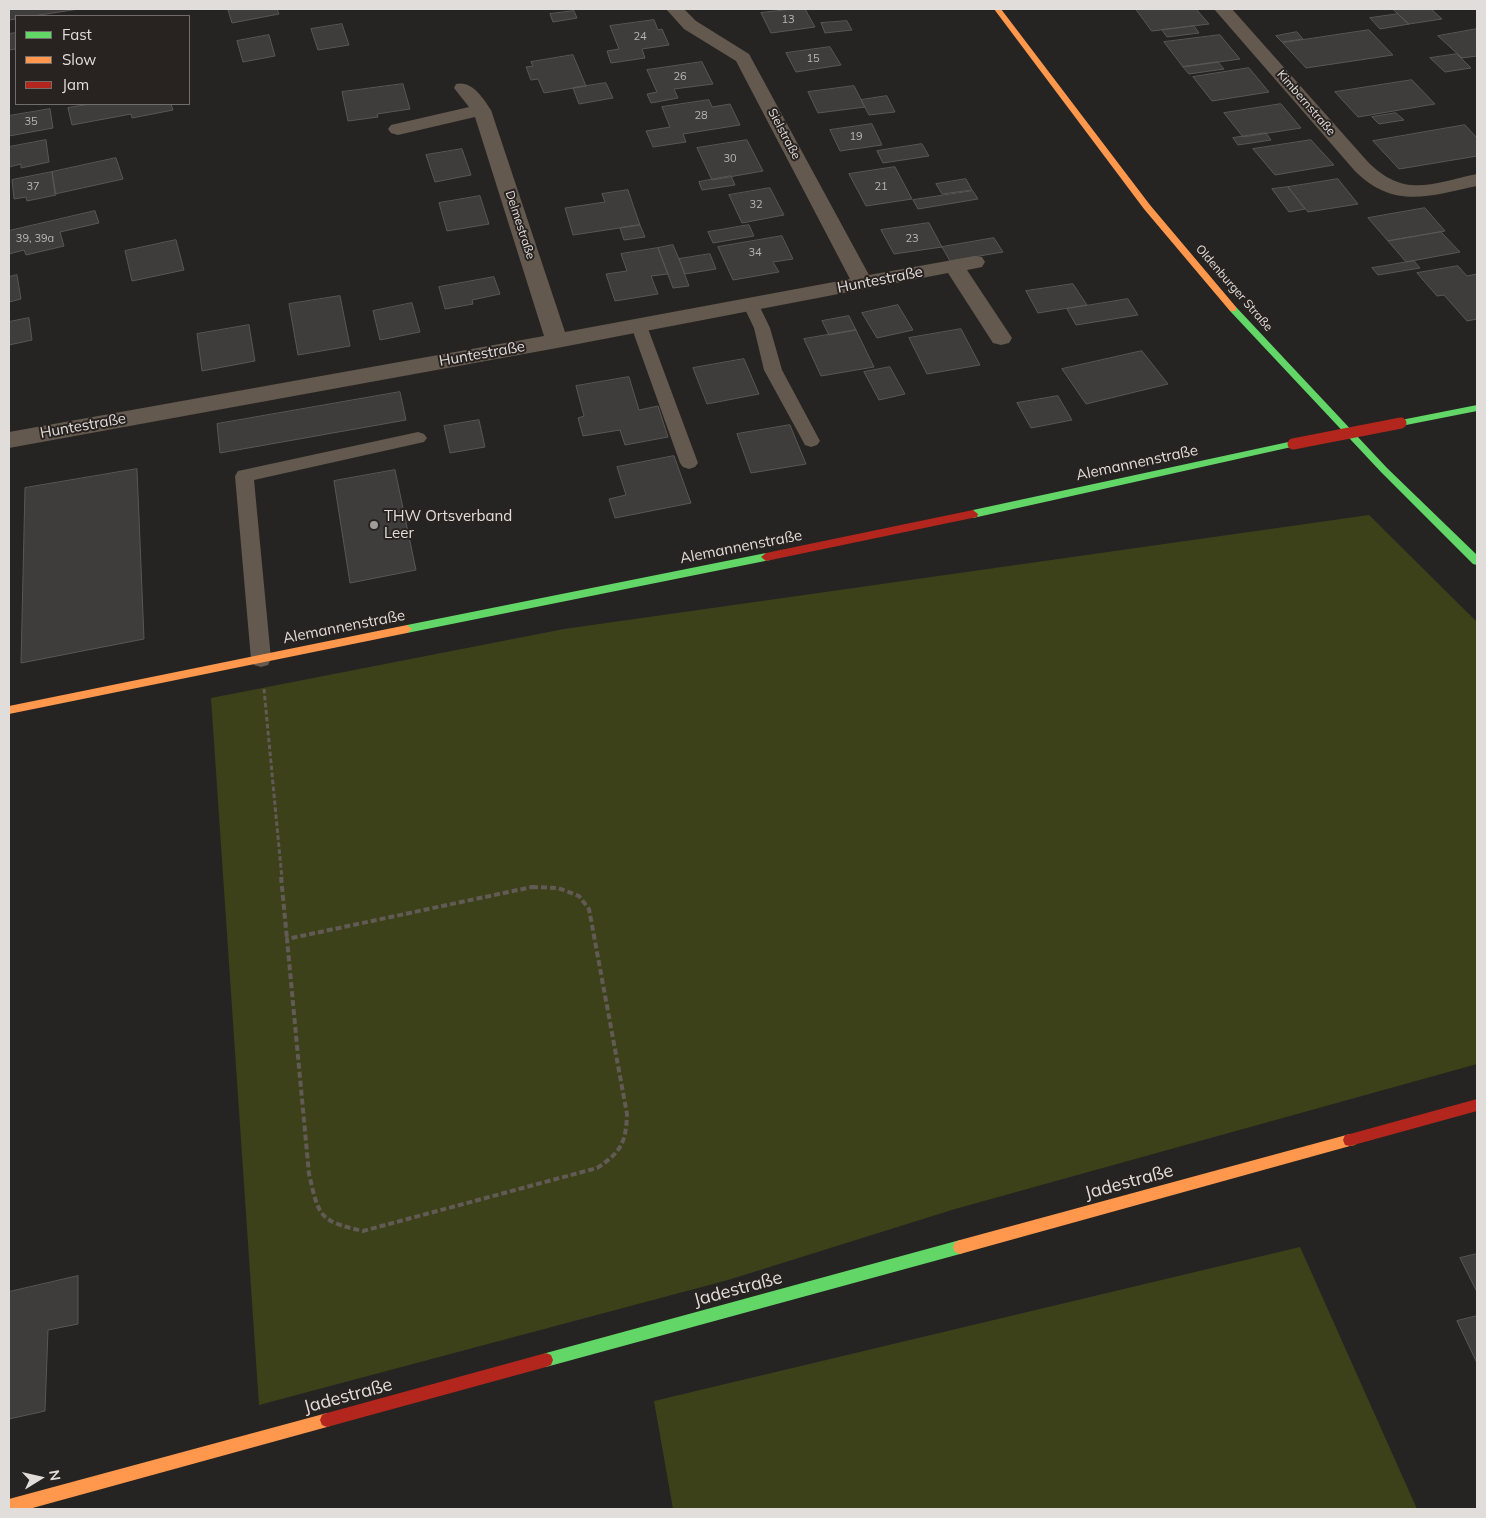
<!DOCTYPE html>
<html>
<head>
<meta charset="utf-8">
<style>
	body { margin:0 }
	#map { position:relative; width:1486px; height:1518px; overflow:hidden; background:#262422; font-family:Mulish,sans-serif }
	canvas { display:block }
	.frame { position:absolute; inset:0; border:10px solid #e0dddb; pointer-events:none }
	.legend { position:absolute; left:15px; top:15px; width:175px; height:90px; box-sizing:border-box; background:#282320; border:1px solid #726d6b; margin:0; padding:6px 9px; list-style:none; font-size:15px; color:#e0dddb }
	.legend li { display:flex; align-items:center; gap:10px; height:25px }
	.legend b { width:25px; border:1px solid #726d6b }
	.north { position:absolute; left:15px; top:1453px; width:50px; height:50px; -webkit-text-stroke:4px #282320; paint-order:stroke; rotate:80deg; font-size:14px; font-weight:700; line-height:20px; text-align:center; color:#e0dddb }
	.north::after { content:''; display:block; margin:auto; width:18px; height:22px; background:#e0dddb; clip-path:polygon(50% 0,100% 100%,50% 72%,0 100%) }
</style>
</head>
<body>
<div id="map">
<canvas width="1486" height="1518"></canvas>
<div class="frame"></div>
<ul class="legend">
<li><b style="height:6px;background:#63d668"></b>Fast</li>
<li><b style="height:6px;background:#ff974d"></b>Slow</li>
<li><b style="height:6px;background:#b3261e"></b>Jam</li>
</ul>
<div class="north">N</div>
</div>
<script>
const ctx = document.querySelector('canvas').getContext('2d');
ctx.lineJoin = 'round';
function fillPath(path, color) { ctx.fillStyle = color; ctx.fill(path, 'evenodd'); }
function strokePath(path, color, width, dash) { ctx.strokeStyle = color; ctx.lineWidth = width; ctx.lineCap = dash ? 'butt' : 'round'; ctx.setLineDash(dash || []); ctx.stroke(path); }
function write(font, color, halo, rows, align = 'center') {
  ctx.font = font + ' Mulish,sans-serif'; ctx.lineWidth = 4; ctx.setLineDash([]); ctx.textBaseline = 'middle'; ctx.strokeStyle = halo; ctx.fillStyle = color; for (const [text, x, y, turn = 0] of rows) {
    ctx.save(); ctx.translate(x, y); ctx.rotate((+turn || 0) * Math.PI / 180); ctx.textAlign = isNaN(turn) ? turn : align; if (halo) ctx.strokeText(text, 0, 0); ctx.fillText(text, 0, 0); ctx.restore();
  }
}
fillPath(new Path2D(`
	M1369 515 1477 622V1064L955 1209 728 1280 259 1405 211 698 564 629Z
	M1300 1247 1417 1509H673L654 1401Z`), '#3c411a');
const building = new Path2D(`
	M9 9H79L33 16H16V19L9 20Z
	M233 9H277L279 14 232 23 228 10Z
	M793 9H805L815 27 771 33 761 13Z
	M1136 9H1196L1209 24 1152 31Z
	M1393 9H1431L1442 19 1409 24Z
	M574 11 577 18 553 22 550 14Z
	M1398 14 1409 24 1380 29 1370 18Z
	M654 20 658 30 662 29 669 45 642 49 645 58 611 63 607 51 619 49 610 26Z
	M847 21 852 30 825 33 821 23Z
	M342 24 349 45 318 50 311 29Z
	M1194 26 1199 33 1167 37 1162 30Z
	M1477 29V56L1462 58 1438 36Z
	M1369 30 1393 55 1306 68 1283 43Z
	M1297 32 1303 39 1282 42 1276 36Z
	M16 33V49L9 50V34Z
	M269 35 275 56 243 62 237 41Z
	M1220 35 1240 59 1183 67 1164 42Z
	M830 47 841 65 796 72 786 53Z
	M1457 54 1471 68 1445 72 1430 58Z
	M573 55 586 86 544 93 538 79 531 80 526 67 533 66 531 62Z
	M702 62 713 84 674 89 678 98 651 103 647 94 657 92 647 70Z
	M1218 62 1224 69 1189 74 1183 67Z
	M1249 68 1269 92 1212 101 1193 77Z
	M1412 80 1435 104 1358 117 1335 92Z
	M606 83 613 98 579 104 573 88Z
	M403 84 410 109 377 114 378 117 348 121 342 92Z
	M854 86 865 107 818 113 808 92Z
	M887 96 895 112 869 115 861 100Z
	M709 100 712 107 730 104 740 125 683 134 686 142 653 147 646 131 670 127 662 107Z
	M90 104H171L173 110 132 118 131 114 72 125 68 108Z
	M1281 104 1301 128 1243 137 1224 113Z
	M50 109 53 128 9 136V116Z
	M1396 113 1404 120 1379 124 1372 117Z
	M872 124 882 145 840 151 830 130Z
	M1465 125 1477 138V156L1399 169 1373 141Z
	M1266 133 1271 140 1238 145 1233 138Z
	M46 140 49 162 21 168V164L9 167V147Z
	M747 140 763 171 712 180 697 148Z
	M1311 140 1334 165 1275 175 1253 149Z
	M922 144 929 156 883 163 877 151Z
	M462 149 471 175 435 182 426 155Z
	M116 158 123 179 55 194 52 172Z
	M895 167 912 199 866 206 849 174Z
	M52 172 56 195 27 201 26 197 14 199 12 180Z
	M731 176 735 185 702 190 699 182Z
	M966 179 972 190 942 194 936 184Z
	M1338 179 1358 204 1308 212 1288 187Z
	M1288 187 1305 209 1289 212 1272 189Z
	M770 188 784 215 742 223 729 195Z
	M628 190 640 225 573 235 565 208 605 202 602 194Z
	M973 191 978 199 918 209 913 200Z
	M480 196 489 224 447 231 439 203Z
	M1425 208 1445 231 1388 241 1368 218Z
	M95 211 99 223 60 232 64 246 26 255 24 250 9 254V231Z
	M929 223 942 247 894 254 881 230Z
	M640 225 645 237 624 240 620 228Z
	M749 225 754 236 713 243 708 232Z
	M1441 232 1460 252 1406 262 1388 241Z
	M782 236 793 259 773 262 779 272 733 280 718 247Z
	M994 238 1003 252 950 261 942 247Z
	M176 240 184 270 132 281 125 251Z
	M673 245 679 259 689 286 673 288 658 248Z
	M658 248 668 274 651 276 658 294 615 301 606 274 627 271 621 254Z
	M710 254 716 269 685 274 679 259Z
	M1414 261 1420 268 1378 275 1372 268Z
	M1458 266 1467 276 1477 274V319L1467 321 1444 295 1437 296 1417 273Z
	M17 275 21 299 9 302V277Z
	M494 277 500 294 472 300 473 304 445 309 439 287Z
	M1073 284 1087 305 1038 313 1026 291Z
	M340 296 350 346 298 355 289 304Z
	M1128 299 1138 315 1076 325 1067 309Z
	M412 303 420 332 380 340 373 311Z
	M898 305 913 330 877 338 862 313Z
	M849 316 856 330 829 335 822 321Z
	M29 318 32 340 9 345V322Z
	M249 325 255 361 202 371 197 334Z
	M961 329 980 365 927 374 909 338Z
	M856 330 874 367 821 376 804 339Z
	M1142 351 1168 384 1086 404 1062 369Z
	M744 359 759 394 707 404 693 368Z
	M890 367 905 394 879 400 864 372Z
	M629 377 639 410 658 406 668 437 625 445 620 430 583 436 578 418 584 416 576 386Z
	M400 392 406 420 220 453 217 424Z
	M1058 396 1072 420 1031 428 1017 403Z
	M479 420 485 447 450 453 444 426Z
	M790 425 806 464 751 473 737 434Z
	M674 456 691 503 615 518 609 499 626 495 617 467Z
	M137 469 144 639 21 663 25 488Z
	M395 470 416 570 350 583 334 481Z
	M1477 1254V1292L1460 1258Z
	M78 1276V1324L48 1330 45 1411 9 1419V1292Z
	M1477 1316V1363L1457 1321Z`);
fillPath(building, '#3f3d3c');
strokePath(building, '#595656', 1);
strokePath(new Path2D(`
	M264 689 282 879`), '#625a54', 3, [4.5, 2.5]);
strokePath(new Path2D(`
	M281 877 287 939
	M532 887 558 888 579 896 589 909 627 1114C626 1143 621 1152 597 1168L363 1231C319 1221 319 1217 309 1174L287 939Z`), '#625a54', 4, [6, 3]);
fillPath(new Path2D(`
	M751 300 757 301 770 328 782 370 820 441 817 445 811 447 805 445 764 370 754 328 743 305 745 301Z
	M639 321 645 322 647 326 698 463 695 467 689 469 683 467 680 463 631 326 633 322Z
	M418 432 424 434 427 438 424 442 254 480 271 659 268 665 261 667 254 665 251 659 235 476 238 471Z`), '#63594f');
fillPath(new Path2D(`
	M666 9H684L696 21 749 54 869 275 975 256 982 257 985 262 982 267 967 270 1012 338 1009 343 1001 345 993 343 948 273 557 348 9 448V432L544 336 475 117 398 135 391 133 388 129 391 125 469 107 454 88 456 84C472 80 483 98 491 110L565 332 850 279 736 61 684 29Z
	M1214 9H1232L1368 162C1405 199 1432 183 1477 174V186C1429 196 1393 210 1354 170Z`), '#63594f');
fillPath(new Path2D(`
	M1233 306 1236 307 1387 468 1477 555V565L1473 564 1381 472 1230 311V307Z
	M1477 405V411L1401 426 1396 423 1401 420Z
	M1293 441 1298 444 1296 446 973 518 968 514 973 510Z
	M766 553 771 557 770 560 407 633 402 629 407 625Z
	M960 1240 965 1242 967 1247 965 1252 960 1254 546 1367 541 1365 539 1360 541 1355 546 1353Z`), '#63d668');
fillPath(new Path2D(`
	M994 9H1001L1150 205 1236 307V311H1230L1144 209Z
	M407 625 412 629 407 633 9 714V706Z
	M1350 1134 1355 1135 1357 1140 1355 1145 1350 1146 960 1254 955 1252 953 1247 955 1242 960 1240Z
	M327 1413 332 1415 334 1420 332 1425 327 1427 29 1509H9V1499Z`), '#ff974d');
fillPath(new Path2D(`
	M973 510 978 514 977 517 766 561 761 557 766 553Z
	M1477 1099V1111L1350 1146 1345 1145 1343 1140 1345 1135 1350 1134Z
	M546 1353 551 1355 553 1360 551 1365 546 1367 327 1427 322 1425 320 1420 322 1415 327 1413Z`), '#b3261e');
strokePath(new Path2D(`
	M1293 444 1401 423`), '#b3261e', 11);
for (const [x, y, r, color] of [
	[374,525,5,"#9f9c9a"]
]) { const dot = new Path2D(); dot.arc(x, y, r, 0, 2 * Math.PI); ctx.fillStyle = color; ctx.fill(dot); strokePath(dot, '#282320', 2); }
write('11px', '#b8b5b3', null, [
	["13",788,20],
	["24",640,37],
	["15",813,59],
	["26",680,77],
	["28",701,116],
	["35",31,122],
	["19",856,137],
	["30",730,159],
	["37",33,187],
	["21",881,187],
	["32",756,205],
	["39, 39a",35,239],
	["23",912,239],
	["34",755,253]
]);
write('12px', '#e0dddb', '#282320', [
	["Kimbernstraße",1306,103,49],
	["Sielstraße",784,134,62],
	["Delmestraße",520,225,72],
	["Oldenburger Straße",1234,288,49]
]);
write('15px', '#e0dddb', '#282320', [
	["Huntestraße",880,280,-11],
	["Huntestraße",482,354,-10],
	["Huntestraße",83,426,-10],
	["Alemannenstraße",1137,463,-12],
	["Alemannenstraße",741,547,-11],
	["Alemannenstraße",344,627,-11]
]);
write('15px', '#e0dddb', '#282320', [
	["THW Ortsverband",384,516],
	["Leer",384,533]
], 'left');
write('18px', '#e0dddb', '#282320', [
	["Jadestraße",1129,1182,-15],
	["Jadestraße",738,1289,-15],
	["Jadestraße",348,1396,-15]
]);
</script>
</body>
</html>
